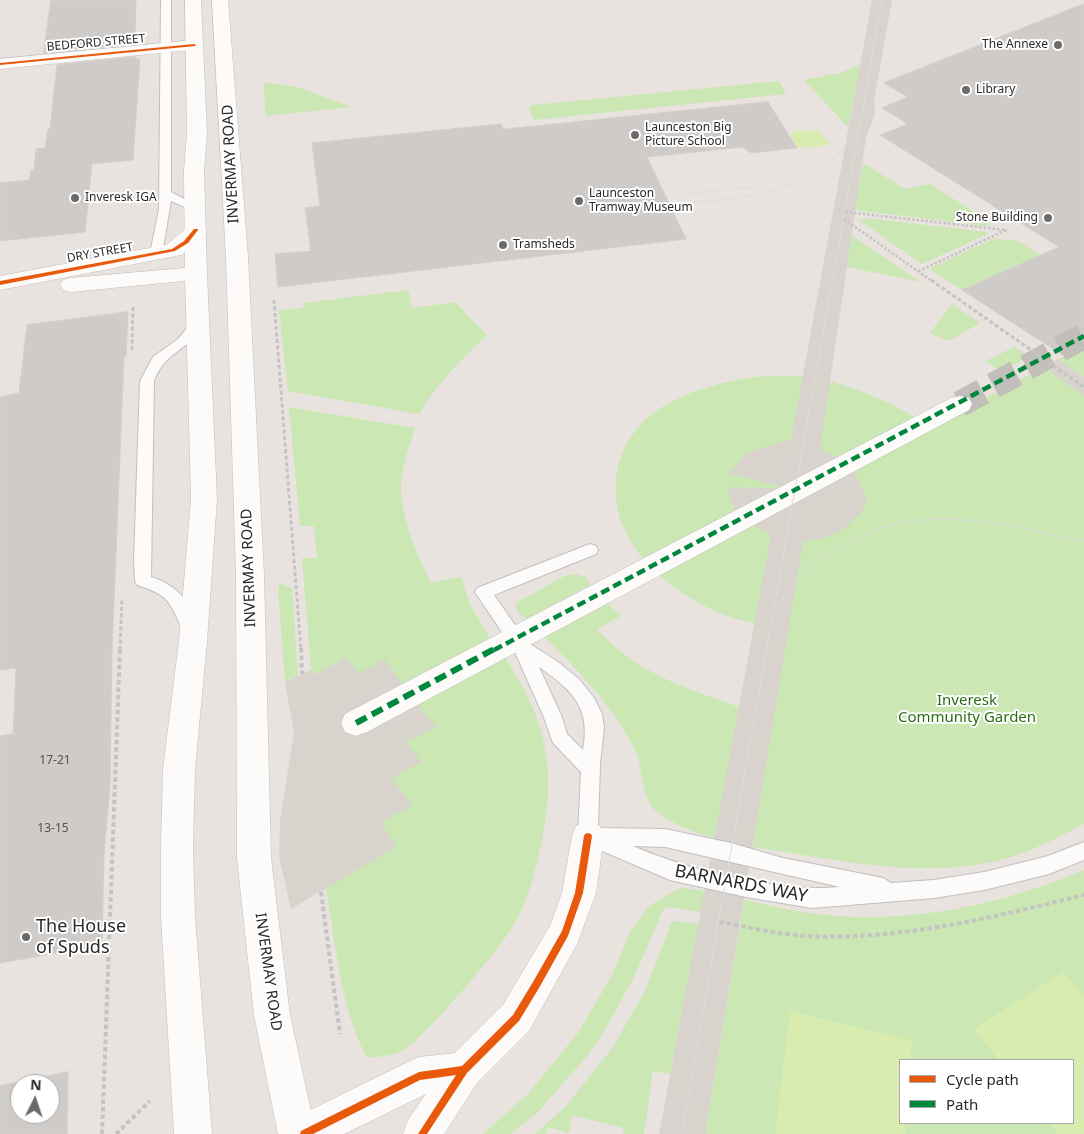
<!DOCTYPE html>
<html>
<head>
<meta charset="utf-8">
<style>
	body { margin:0 }
	#map { position:relative; width:1084px; height:1134px; overflow:hidden; background:#e8e3de; font-family:"Noto Sans",sans-serif }
	canvas { display:block }
	.legend { position:absolute; left:899px; top:1059px; width:175px; height:65px; box-sizing:border-box; background:#fff; border:1px solid #a9a9a9; margin:0; padding:6px 9px; list-style:none; font-size:15px; color:#292929 }
	.legend li { display:flex; align-items:center; gap:10px; height:25px }
	.legend b { width:25px; border:1px solid #a9a9a9 }
	.north { position:absolute; left:10px; top:1074px; width:50px; height:50px; box-sizing:border-box; background:#fff; border:1px solid #a9a9a9; border-radius:50%; rotate:4deg; font-size:14px; font-weight:700; line-height:20px; text-align:center; color:#292929 }
	.north::after { content:''; display:block; margin:auto; width:18px; height:22px; background:#6c6a68; clip-path:polygon(50% 0,100% 100%,50% 72%,0 100%) }
</style>
</head>
<body>
<div id="map">
<canvas width="1084" height="1134"></canvas>
<ul class="legend">
<li><b style="height:6px;background:#e8590c"></b>Cycle path</li>
<li><b style="height:6px;background:#00873e"></b>Path</li>
</ul>
<div class="north">N</div>
</div>
<script>
const ctx = document.querySelector('canvas').getContext('2d');
ctx.lineJoin = 'round';
function fillPath(path, color) { ctx.fillStyle = color; ctx.fill(path, 'evenodd'); }
function strokePath(path, color, width, dash) { ctx.strokeStyle = color; ctx.lineWidth = width; ctx.lineCap = dash ? 'butt' : 'round'; ctx.setLineDash(dash || []); ctx.stroke(path); }
function write(font, color, halo, rows, align = 'center') {
  ctx.font = font + ' "Noto Sans",sans-serif'; ctx.lineWidth = 4; ctx.setLineDash([]); ctx.textBaseline = 'middle'; ctx.strokeStyle = halo; ctx.fillStyle = color; for (const [text, x, y, turn = 0] of rows) {
    ctx.save(); ctx.translate(x, y); ctx.rotate((+turn || 0) * Math.PI / 180); ctx.textAlign = isNaN(turn) ? turn : align; if (halo) ctx.strokeText(text, 0, 0); ctx.fillText(text, 0, 0); ctx.restore();
  }
}
fillPath(new Path2D(`
	M860 66 848 127 804 80 839 73Z
	M779 81 786 94 533 120 529 107 533 105Z
	M270 83 297 87 352 107 266 116 263 84Z
	M863 163 905 189 930 184 990 222 986 226 855 210Z
	M867 218 986 232 988 234 922 264 857 219 867 220Z
	M851 235 921 282 847 267Z
	M995 238 1005 241 1015 239 1040 255 962 290 929 269Z
	M408 290 413 308 455 302 487 335C462 359 436 384 419 414L288 391 279 310 303 308 304 303Z
	M952 304 980 323 949 341 930 333Z
	M1084 346V377L1058 359Z
	M1014 347 1029 356 1001 372 986 361Z
	M1043 367 1084 396V824C1059 837 1031 852 1004 859 921 881 835 859 752 847L788 629C762 625 735 621 711 609 660 584 610 540 616 478 618 458 627 439 641 424 659 406 682 395 706 388 769 368 822 372 882 400 899 408 915 416 930 428Z
	M289 407 415 428C409 448 400 471 401 492 403 524 417 554 431 583L461 577 470 604 490 638 402 684 359 673 345 658 315 675 311 670 302 558H317L314 526H300Z
	M576 574 586 577 590 585 526 619 517 611 516 603 564 576Z
	M280 583 292 588 298 676 285 681 278 590Z
	M606 602 621 616 597 629C633 672 688 689 740 707L715 837C699 836 665 821 654 809 639 791 644 767 634 748 612 704 576 669 543 635Z
	M504 656C548 722 557 771 540 850 535 870 530 892 521 911 508 939 484 964 465 988 452 1002 414 1048 397 1053 388 1056 377 1057 367 1058 340 1008 336 944 326 888L396 847 381 822 391 778 406 742 416 702Z
	M1084 870V1134H705L744 900C781 908 819 917 857 917 933 919 1014 900 1084 870ZM900 1060H1073V1123H900Z
	M680 888 705 891 701 912 668 907 663 910 634 977 606 1028 589 1054 537 1113 510 1134H483L527 1095 578 1033 611 977 631 930 649 906Z
	M672 921 699 924 670 1074 653 1071 644 1134H623L624 1128 572 1115 569 1133 548 1127 546 1134H535L566 1106 613 1047 646 989Z`), '#cbe7b3');
fillPath(new Path2D(`
	M797 130 818 131 831 145 798 148 791 135Z
	M1063 972 1084 996V1134H1058L1049 1123H1073V1060H999L974 1029Z
	M790 1011 912 1040 910 1060H900V1123H906L905 1134H775Z`), '#d9ecaf');
fillPath(new Path2D(`
	M872 0H892L874 100 875 113 866 138 820 449 838 458 966 390 981 401 853 469 866 498V502L861 512 841 531 825 538 803 541 705 1134H659L771 535 752 525 416 703 436 727 406 742 421 762 391 778 412 805 381 822 396 847 291 909 279 856 280 820 294 733 285 682 311 670 315 675 345 658 359 673 385 660 402 684 735 510 727 487 793 489 730 474 747 452 791 440Z
	M1058 359 1084 377V396L1043 367Z`), '#d8d3cd');
const building = new Path2D(`
	M51 0H136L135 44 44 53Z
	M1084 4V346L1064 356 962 290 1059 247 880 135 908 124 882 108 908 97 884 83Z
	M135 57 140 60 133 160 92 164 85 232 0 241V183L29 180 31 170H34L36 149 45 148 48 129H50L57 65Z
	M768 102 797 148 751 153 743 147 647 157 686 239 278 287 275 254 311 251 305 208 320 206 312 143 501 124 503 129Z
	M128 312 126 357H124L112 651 110 786 104 855 102 945 0 963V736L13 734 16 668 0 670V397L19 393 27 325Z
	M68 1072 67 1134H0V1086ZM20 1084H50V1114H20Z`);
fillPath(building, '#cecbc8');
strokePath(building, '#d3cfca', 1);
strokePath(new Path2D(`
	M960 404 1084 336`), '#c2beba', 26, [26, 12]);
const lane = new Path2D(`
	M161 0H171V192L202 208 196 212 171 201 162 254 156 258 150 254 159 209Z
	M198 320 205 324C188 351 165 351 154 381L151 577C177 585 190 601 198 627L196 632 190 634 184 632C169 603 172 596 137 585L135 581 134 560 140 381 153 357 178 339 193 321Z
	M590 544 596 546 598 550 596 554 494 595 527 642 558 662 579 679 594 698 602 714 604 728 600 764 598 828 665 829 731 843 783 858 883 878 891 883 934 880 984 872 1048 856 1084 842V860L1049 874 984 890 934 898 812 908 746 897 670 880 581 842 578 836 581 772 553 743 543 715 514 650 475 592 477 588ZM539 667C572 690 591 707 583 750L567 734 561 715ZM633 846 665 847 840 887C777 893 691 871 633 846Z`);
const street = new Path2D(`
	M194 40 200 41 203 45 200 49 0 69V59Z
	M196 224 203 226 207 230 194 247 181 255 0 290V276L166 245C177 238 185 226 196 224Z
	M196 267 204 269 207 274 204 279 71 292 63 290 60 285 63 280 71 278Z
	M960 396 969 398 972 404 969 410 367 732 356 736 345 732 341 723 345 714 951 398Z
	M588 821 600 826 604 836 596 893 577 944 529 1031 477 1083 444 1134H403L408 1120 426 1094 344 1134H285L290 1120 406 1063 419 1057 455 1053 503 1005 550 926 562 893 572 836 576 826Z`);
const secondary = new Path2D(`
	M185 0H201L207 133 204 171 207 274 217 499 207 641 195 769 193 847 195 917 212 1134H174L161 917V847L163 769 179 641 191 499 185 274 184 171 187 133Z
	M212 0H228L248 257 264 575 271 858 290 1015 316 1134H278L254 1015 237 858 236 575 226 257Z`);
strokePath(lane, '#c1bfc0', 2);
strokePath(street, '#c1bfc0', 1);
strokePath(secondary, '#c1bfc0', 1);
strokePath(new Path2D(`
	M845 212 1006 230 919 271
	M844 219 932 281`), '#c4c4c3', 2.5, [2.5, 2]);
strokePath(new Path2D(`
	M931 280 1084 387
	M274 300 301 650
	M132 350 133 306
	M120 650 122 598`), '#c4c4c3', 3, [4, 2.5]);
strokePath(new Path2D(`
	M301 648 302 674
	M321 892 340 1034
	M719 922C748 927 776 934 806 936 897 941 996 917 1084 895
	M102 1134 120 648
	M116 1134 150 1101`), '#c4c4c3', 4, [4.5, 3]);
fillPath(lane, '#fcfbfa');
fillPath(street, '#fcfbfa');
fillPath(secondary, '#fcfbfa');
strokePath(new Path2D(`
	M666 196 753 187
	M670 205C727 199 801 197 842 150 847 144 852 135 857 128
	M778 607C787 593 795 579 808 568 845 533 906 516 956 519 999 522 1042 533 1084 541
	M682 1134C746 756 816 378 882 0`), '#dddcde', 1);
strokePath(new Path2D(`
	M494 650 1084 336`), '#00873e', 4.5, [9, 4.5]);
strokePath(new Path2D(`
	M356 723 496 648`), '#00873e', 6, [12, 6]);
fillPath(new Path2D(`
	M194 44 196 45 195 46 0 65V63Z
	M194 229H198V230L188 243 175 251 0 285V281L172 249 184 241Z
	M588 833 591 834 592 836 583 893 568 936 539 988 519 1021 467 1073 427 1134H418L456 1075 420 1080 313 1134H300L301 1131 419 1072 462 1066 513 1015 533 982 562 931 575 893 584 836 585 834Z`), '#e8590c');
for (const [x, y, r, color] of [
	[1058,45,5,"#6c6a68"],
	[966,90,5,"#6c6a68"],
	[635,135,5,"#6c6a68"],
	[75,198,5,"#6c6a68"],
	[579,201,5,"#6c6a68"],
	[1048,218,5,"#6c6a68"],
	[503,245,5,"#6c6a68"],
	[26,937,5,"#6c6a68"]
]) { const dot = new Path2D(); dot.arc(x, y, r, 0, 2 * Math.PI); ctx.fillStyle = color; ctx.fill(dot); strokePath(dot, '#fff', 2); }
write('12px', '#292929', '#fff', [
	["BEDFORD STREET",96,43,-5],
	["DRY STREET",100,253,-10]
]);
write('12px', '#292929', '#fff', [
	["The Annexe",1048,45,"right"],
	["Library",976,90],
	["Launceston Big",645,128],
	["Picture School",645,142],
	["Launceston",589,194],
	["Tramway Museum",589,208],
	["Inveresk IGA",85,198],
	["Stone Building",1038,218,"right"],
	["Tramsheds",513,245]
], 'left');
write('12px', '#535252', null, [
	["17-21",55,761],
	["13-15",53,829]
]);
write('15px', '#292929', '#fff', [
	["INVERMAY ROAD",231,164,-93],
	["INVERMAY ROAD",249,568,-92],
	["INVERMAY ROAD",268,972,82]
]);
write('15px', '#2a6d12', '#fff', [
	["Inveresk",967,701],
	["Community Garden",967,718]
]);
write('18px', '#292929', '#fff', [
	["BARNARDS WAY",741,884,11]
]);
write('18px', '#292929', '#fff', [
	["The House",36,927],
	["of Spuds",36,948]
], 'left');
</script>
</body>
</html>
